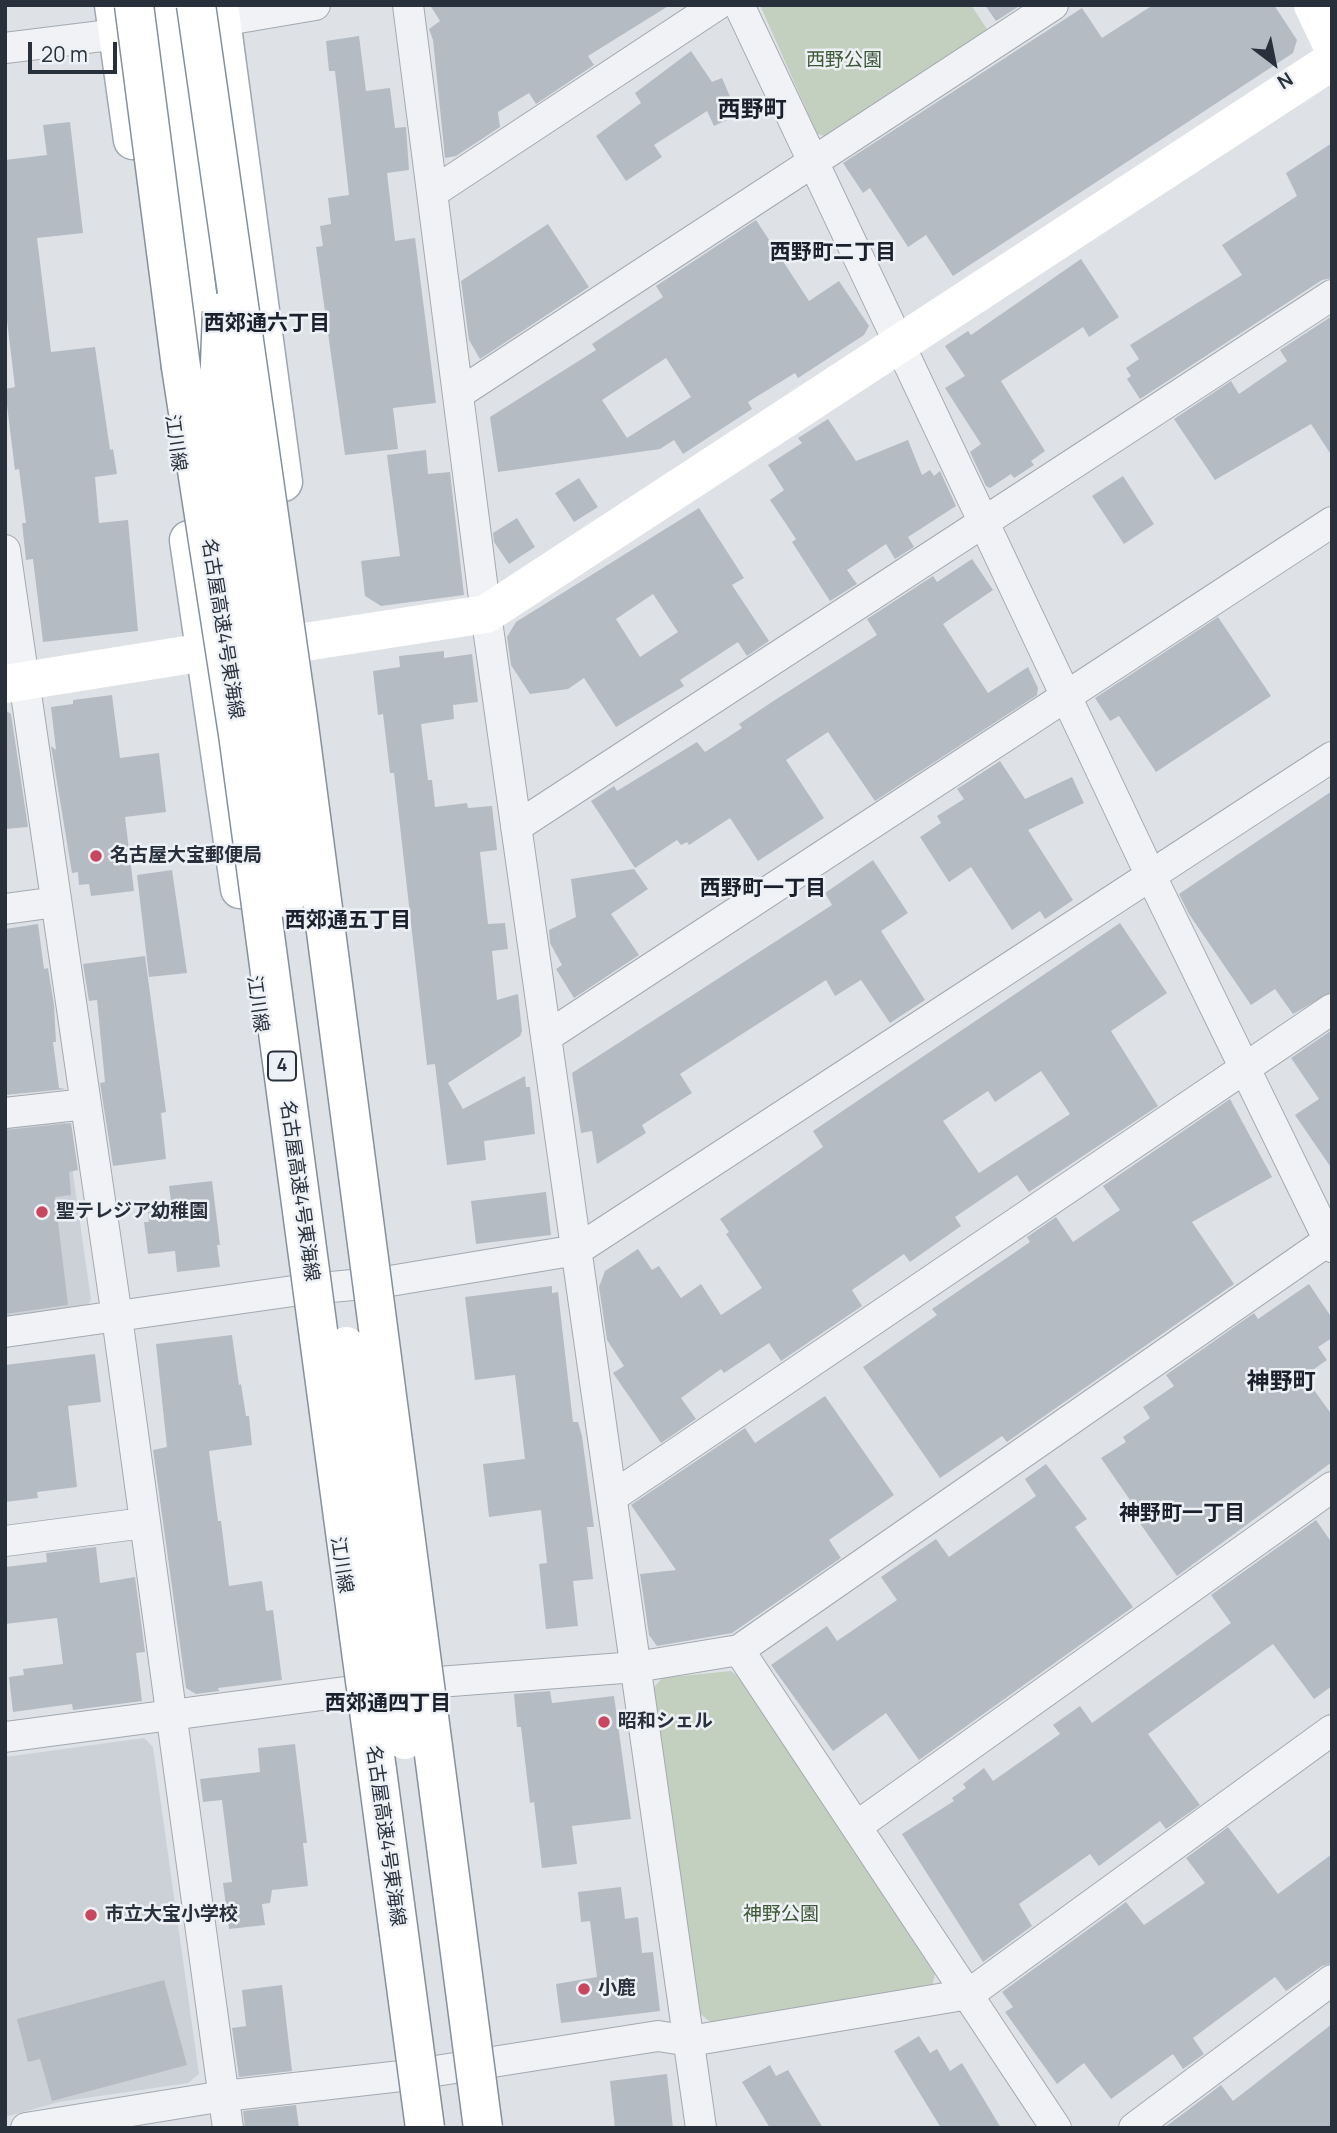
<!DOCTYPE html>
<html>
<head>
<meta charset="utf-8">
<style>
	body { margin:0 }
	#map { position:relative; width:1337px; height:2133px; overflow:hidden; background:#dee2e7; font-family:Manrope,sans-serif }
	canvas { display:block }
	.frame { position:absolute; inset:0; border:7px solid #28303c; pointer-events:none }
	.north { position:absolute; left:1239px; top:28px; width:70px; height:70px; -webkit-text-stroke:5px #edf0f4; paint-order:stroke; rotate:148deg; font-size:19px; font-weight:700; line-height:28px; text-align:center; color:#28303c }
	.north::after { content:''; display:block; margin:auto; width:24px; height:32px; background:#28303c; clip-path:polygon(50% 0,100% 100%,50% 72%,0 100%) }
	.scale { position:absolute; left:28px; top:42px; width:89px; height:32px; box-sizing:border-box; border:4px solid #28303c; border-top:0; padding-left:9px; font-size:21px; line-height:24px; white-space:nowrap; color:#28303c; -webkit-text-stroke:5px #edf0f4; paint-order:stroke }
</style>
</head>
<body>
<div id="map">
<canvas width="1337" height="2133"></canvas>
<div class="frame"></div>
<div class="north">N</div>
<div class="scale">20 m</div>
</div>
<script>
const ctx = document.querySelector('canvas').getContext('2d');
ctx.lineJoin = 'round';
function fillPath(path, color) { ctx.fillStyle = color; ctx.fill(path, 'evenodd'); }
function strokePath(path, color, width, dash) { ctx.strokeStyle = color; ctx.lineWidth = width; ctx.lineCap = dash ? 'butt' : 'round'; ctx.setLineDash(dash || []); ctx.stroke(path); }
function write(font, color, halo, rows, align = 'center') {
  ctx.font = font + ' Manrope,"Noto Sans JP",sans-serif'; ctx.lineWidth = 5; ctx.setLineDash([]); ctx.textBaseline = 'middle'; ctx.strokeStyle = halo; ctx.fillStyle = color; for (const [text, x, y, turn = 0] of rows) {
    ctx.save(); ctx.translate(x, y); ctx.rotate((+turn || 0) * Math.PI / 180); ctx.textAlign = isNaN(turn) ? turn : align; if (halo) ctx.strokeText(text, 0, 0); ctx.fillText(text, 0, 0); ctx.restore();
  }
}
fillPath(new Path2D(`
	M58 1117 66 1124 91 1300 85 1310 5 1321V1124Z
	M144 1738 153 1747 199 2074 188 2083 59 2102 5 2117V1757Z`), '#ccd1d8');
fillPath(new Path2D(`
	M760 5H971L989 32 829 137 817 134Z
	M731 1671 740 1678 935 1974 932 1988 712 2023 699 2013 651 1691 662 1678Z`), '#c4d0bf');
fillPath(new Path2D(`
	M430 5H670L588 56 594 65 536 104 529 93 498 112 500 127 456 156 445 158 433 40 429 29 440 21Z
	M985 5H1021L996 21Z
	M1153 5H1274L1297 40 1293 53 953 276 926 235 908 247 870 188 863 193 843 163 1082 8 1102 38Z
	M359 36 366 91 390 88 395 128 406 127 409 170 387 173 395 241 415 238 436 403 393 408 398 449 345 455 316 247 323 246 320 226 331 224 328 198 349 195 335 71H329L326 41Z
	M691 51 712 82 722 78 738 115 714 126 707 111 654 145 662 157 626 181 596 136 641 103 635 93Z
	M70 122 83 233 37 238 51 352 95 347 110 450 113 449 117 474 95 477 99 523 128 520 138 631 43 642 33 559 26 560 22 523H26L19 469 15 470 5 389 15 387 5 304V160L47 155 43 125Z
	M1332 143V278L1322 280 1140 399 1127 379 1131 376 1126 368 1139 359 1130 345 1242 275 1222 245 1297 196 1286 173Z
	M756 220 809 301 839 281 869 326 864 335 798 378 795 373 748 402 752 409 683 454 674 440 660 449 498 472 490 417 596 350 592 344 663 297 656 286ZM666 358 691 397 627 438 602 400Z
	M548 224 589 287 480 359 469 340 461 281Z
	M1081 259 1119 317 1089 337 1083 327 1001 381 1045 451 1031 461 1034 465 1014 478 1011 474 990 488 986 486 970 452 981 444 945 388 965 376 945 346 968 331 971 335Z
	M1332 316V456L1311 424 1215 480 1174 419 1231 381 1239 394 1287 361 1280 350Z
	M828 419 856 461 908 440 922 475 930 470 934 476 940 471 956 506 908 537 914 547 895 559 886 544 847 570 857 584 830 601 792 542 796 539 770 500 784 490 768 465 802 443 798 438Z
	M426 450 428 474 450 472 464 595 381 606 365 596 361 561 400 556 387 455Z
	M1123 476 1154 524 1124 544 1092 496Z
	M579 478 598 507 574 522 555 493Z
	M699 508 744 578 732 585 769 641 747 656 738 642 680 680 684 686 616 727 584 678 568 689 530 694 511 665 507 637 516 622ZM653 594 678 632 640 657 616 619Z
	M517 518 535 547 509 564 494 542 493 533Z
	M972 559 993 590 943 624 988 693 1028 667 1038 688 1037 695 875 801 828 732 786 760 824 818 758 861 730 818 689 845 687 842 681 845 677 840 635 868 591 801 614 786 617 791 697 742 705 752 742 728 739 724 778 698 877 635 867 619 933 576 937 582Z
	M1218 617 1271 696 1156 772 1119 716 1110 721 1095 698Z
	M444 651V658L472 654 478 702 453 705 454 719 421 724 428 780H432L435 807 467 803 468 808 492 806 497 850 480 852 488 924 505 923 508 949 492 951 497 1000 518 994 522 1031 520 1036 448 1083 463 1109 525 1076 526 1087H530L535 1134 484 1141 486 1160 447 1165 435 1064 427 1065 394 773H390L383 714 378 715 373 671 400 667 399 656Z
	M112 695 120 758 159 753 166 812 125 817 134 891 91 896 89 884 79 885 78 872 72 873 51 746 56 750 51 707 73 704V700Z
	M5 710 11 714 28 827 5 829Z
	M1000 761 1025 799 1072 777 1084 803 1028 830 1073 900 1045 919 1040 911 1012 930 971 867 949 882 920 837 941 823 937 816 964 799 957 789Z
	M1332 791V992L1293 1014 1275 989 1251 1005 1189 914 1179 894Z
	M873 860 908 913 881 931 925 1000 890 1023 861 980 835 996 826 980 680 1074 692 1093 642 1125 646 1133 597 1164 592 1131 581 1133 572 1073 832 905 825 893Z
	M634 869 648 889 611 914 639 955 574 998 556 969 562 965 550 943 549 930 576 917 571 879Z
	M172 870 187 973 149 977 137 875Z
	M1120 923 1167 993 1111 1031 1158 1106 1029 1192 1017 1175 955 1217 961 1226 910 1262 904 1254 852 1290 862 1306 781 1361 769 1343 724 1373 721 1369 681 1398 696 1419 661 1443 613 1373 624 1366 607 1340 599 1287 605 1271 638 1249 652 1270 659 1266 681 1298 701 1284 721 1315 762 1288 726 1234 729 1232 720 1219 823 1147 813 1131ZM1041 1071 1070 1114 979 1173 943 1121 988 1091 995 1102Z
	M38 924 44 969 48 968 54 1005 56 1042H53L59 1088 66 1089 5 1095V929Z
	M145 956 166 1112 161 1113 166 1159 113 1166 100 1083 105 1082 97 1000 89 1001 83 964Z
	M1332 1030V1169L1295 1115 1319 1099 1291 1058Z
	M1230 1099 1272 1177 1192 1222 1234 1284 1007 1442 1002 1436 940 1478 863 1367 937 1315 932 1309 1030 1242 1027 1237 1056 1217 1073 1242 1120 1210 1103 1186Z
	M71 1123 78 1170 69 1172 71 1195 55 1197 68 1305 5 1314V1130Z
	M212 1181 220 1245H217L220 1267 177 1272 175 1251 148 1254 144 1222H149L148 1212 172 1209 169 1186Z
	M546 1192 551 1235 476 1244 471 1201Z
	M1309 1284 1332 1318V1338L1318 1347 1327 1360 1304 1376 1332 1415V1462L1177 1576 1137 1519 1141 1516 1101 1458 1126 1442 1123 1437 1150 1418 1143 1407 1174 1386 1166 1375 1254 1313 1258 1319Z
	M552 1286V1293L558 1292 573 1422H578L582 1436 594 1527H587L593 1579 573 1581 578 1626 546 1629 539 1564 547 1563 541 1510 489 1517 483 1464 525 1459 515 1375 475 1380 465 1297Z
	M232 1335 239 1385 241 1384 246 1416H249L252 1445 209 1451 218 1521H221L229 1586 262 1581 266 1611 273 1610 282 1680 218 1688 219 1691 196 1694 186 1688 153 1450 167 1447 156 1344Z
	M95 1354 101 1402 68 1406 77 1487 37 1492 38 1498 5 1502V1365Z
	M825 1396 894 1495 829 1540 841 1558 732 1633 657 1646 649 1635 640 1574 676 1570 631 1505 745 1428 755 1443Z
	M1046 1464 1087 1519 1075 1527 1133 1607 919 1760 886 1713 833 1751 771 1665 827 1626 837 1641 897 1600 881 1577 936 1539 949 1557 1036 1496 1025 1479Z
	M1316 1520 1332 1543V1686L1314 1699 1273 1644 1148 1734 1200 1805 1166 1829 1160 1821 1099 1866 1090 1854 1019 1904 1032 1926 983 1962 902 1834 954 1801 952 1798 966 1788 963 1784 984 1768 993 1781 1060 1734 1053 1725 1080 1706 1092 1723 1231 1623 1211 1595Z
	M96 1547 100 1583 135 1577 145 1652 136 1653 142 1701 73 1710 72 1704 13 1712 9 1677 24 1675 23 1669 63 1664 57 1618 5 1624V1567L47 1562 46 1553Z
	M550 1691 552 1703 614 1696 631 1819 572 1826 577 1864 542 1868 534 1802 530 1803 521 1727H517L514 1694Z
	M295 1744 307 1843H303L308 1886 272 1890 270 1903 262 1904 265 1925 229 1929 223 1883 232 1882 222 1800 203 1802 200 1779 260 1772 258 1748Z
	M1228 1827 1278 1894 1332 1854V1963L1322 1966 1286 1991 1275 1977 1193 2038 1204 2054 1183 2069 1173 2054 1111 2099 1084 2063 1057 2084 1005 2012 1013 2007 1002 1992 1126 1902 1144 1925 1205 1883 1186 1858Z
	M621 1887 625 1919 638 1917 642 1953 653 1952 660 2011 561 2023 556 1984 597 1977 590 1921 581 1922 578 1892Z
	M164 1980 187 2065 52 2101 40 2059 28 2062 17 2019Z
	M282 1985 292 2071 239 2077 232 2028 246 2026 242 1990Z
	M1332 2024V2128H1164L1221 2085 1233 2101Z
	M919 2036 930 2053 937 2049 950 2071 962 2063 1001 2128H941L894 2051Z
	M770 2065 776 2076 788 2070 823 2128H770L742 2082Z
	M667 2074 673 2128H615L610 2081Z
	M296 2105 299 2128H245L243 2111Z`), '#b5bbc3');
const street = new Path2D(`
	M408 5 486 614 701 2128
	M739 5 1151 876 1332 1247
	M221 21 315 5
	M5 48 118 34
	M432 193 717 5
	M458 394 1053 5
	M5 550 117 1317 228 2128
	M516 827 1332 295
	M5 909 56 902
	M546 1037 1332 522
	M5 1113 86 1104
	M5 1332 300 1290 384 1282 577 1250 1332 757
	M612 1497 1332 1009
	M5 1541 144 1523
	M739 1650 1056 2128
	M438 1682 636 1667 739 1650 1332 1238
	M5 1737 360 1690
	M857 1826 1332 1487
	M26 2128 224 2096 410 2075 658 2036 690 2041 969 1994 1332 1730
	M1134 2128 1332 1980`);
const primary = new Path2D(`
	M114 5 133 140
	M219 5 283 482
	M189 540 240 889`);
const highway = new Path2D(`
	M162 5 201 326 181 367`);
strokePath(street, '#a4a9b0', 32);
strokePath(primary, '#9ea6b2', 41);
strokePath(highway, '#86909c', 41);
strokePath(street, '#f0f2f5', 30);
strokePath(new Path2D(`
	M1313 5 1332 45
	M5 684 205 652 305 642 486 614 1332 61`), '#fff', 38);
strokePath(primary, '#fff', 38);
strokePath(highway, '#fff', 38);
const highwayBridge = new Path2D(`
	M134 5 181 367 238 734 425 2128
	M196 5 298 718 483 2128
	M222 312 218 415 250 602 286 898
	M346 1346 405 1740`);
strokePath(highwayBridge, '#86909c', 41, []);
strokePath(highwayBridge, '#fff', 38);
for (const [x, y, r, color] of [
	[96,856,7,"#c74760"],
	[42,1212,7,"#c74760"],
	[604,1722,7,"#c74760"],
	[91,1915,7,"#c74760"],
	[584,1989,7,"#c74760"]
]) { const dot = new Path2D(); dot.arc(x, y, r, 0, 2 * Math.PI); ctx.fillStyle = color; ctx.fill(dot); strokePath(dot, '#edf0f4', 2.5); }
for (const [x, y, w] of [
	[282,1066,28]
]) { const box = new Path2D(); box.roundRect(x - w / 2, y - 14.5, w, 29, 5); ctx.fillStyle = '#edf0f4'; ctx.fill(box); strokePath(box, '#28303c', 2); }
write('bold 18px', '#28303c', null, [
	["4",282,1066]
]);
write('19px', '#3d5836', '#edf0f4', [
	["西野公園",844,61],
	["神野公園",781,1915]
]);
write('19px', '#28303c', '#edf0f4', [
	["江川線",175,443,82],
	["名古屋高速4号東海線",222,629,81],
	["江川線",257,1004,82],
	["名古屋高速4号東海線",299,1191,82],
	["江川線",341,1565,81],
	["名古屋高速4号東海線",385,1836,82]
]);
write('bold 19px', '#28303c', '#edf0f4', [
	["名古屋大宝郵便局",110,856],
	["聖テレジア幼稚園",56,1212],
	["昭和シェル",618,1722],
	["市立大宝小学校",105,1915],
	["小鹿",598,1989]
], 'left');
write('bold 21px', '#1a212d', '#edf0f4', [
	["西野町二丁目",833,253],
	["西郊通六丁目",267,324],
	["西野町一丁目",763,889],
	["西郊通五丁目",348,921],
	["神野町一丁目",1182,1514],
	["西郊通四丁目",388,1704]
]);
write('bold 23px', '#1a212d', '#edf0f4', [
	["西野町",752,111],
	["神野町",1281,1383]
]);
</script>
</body>
</html>
